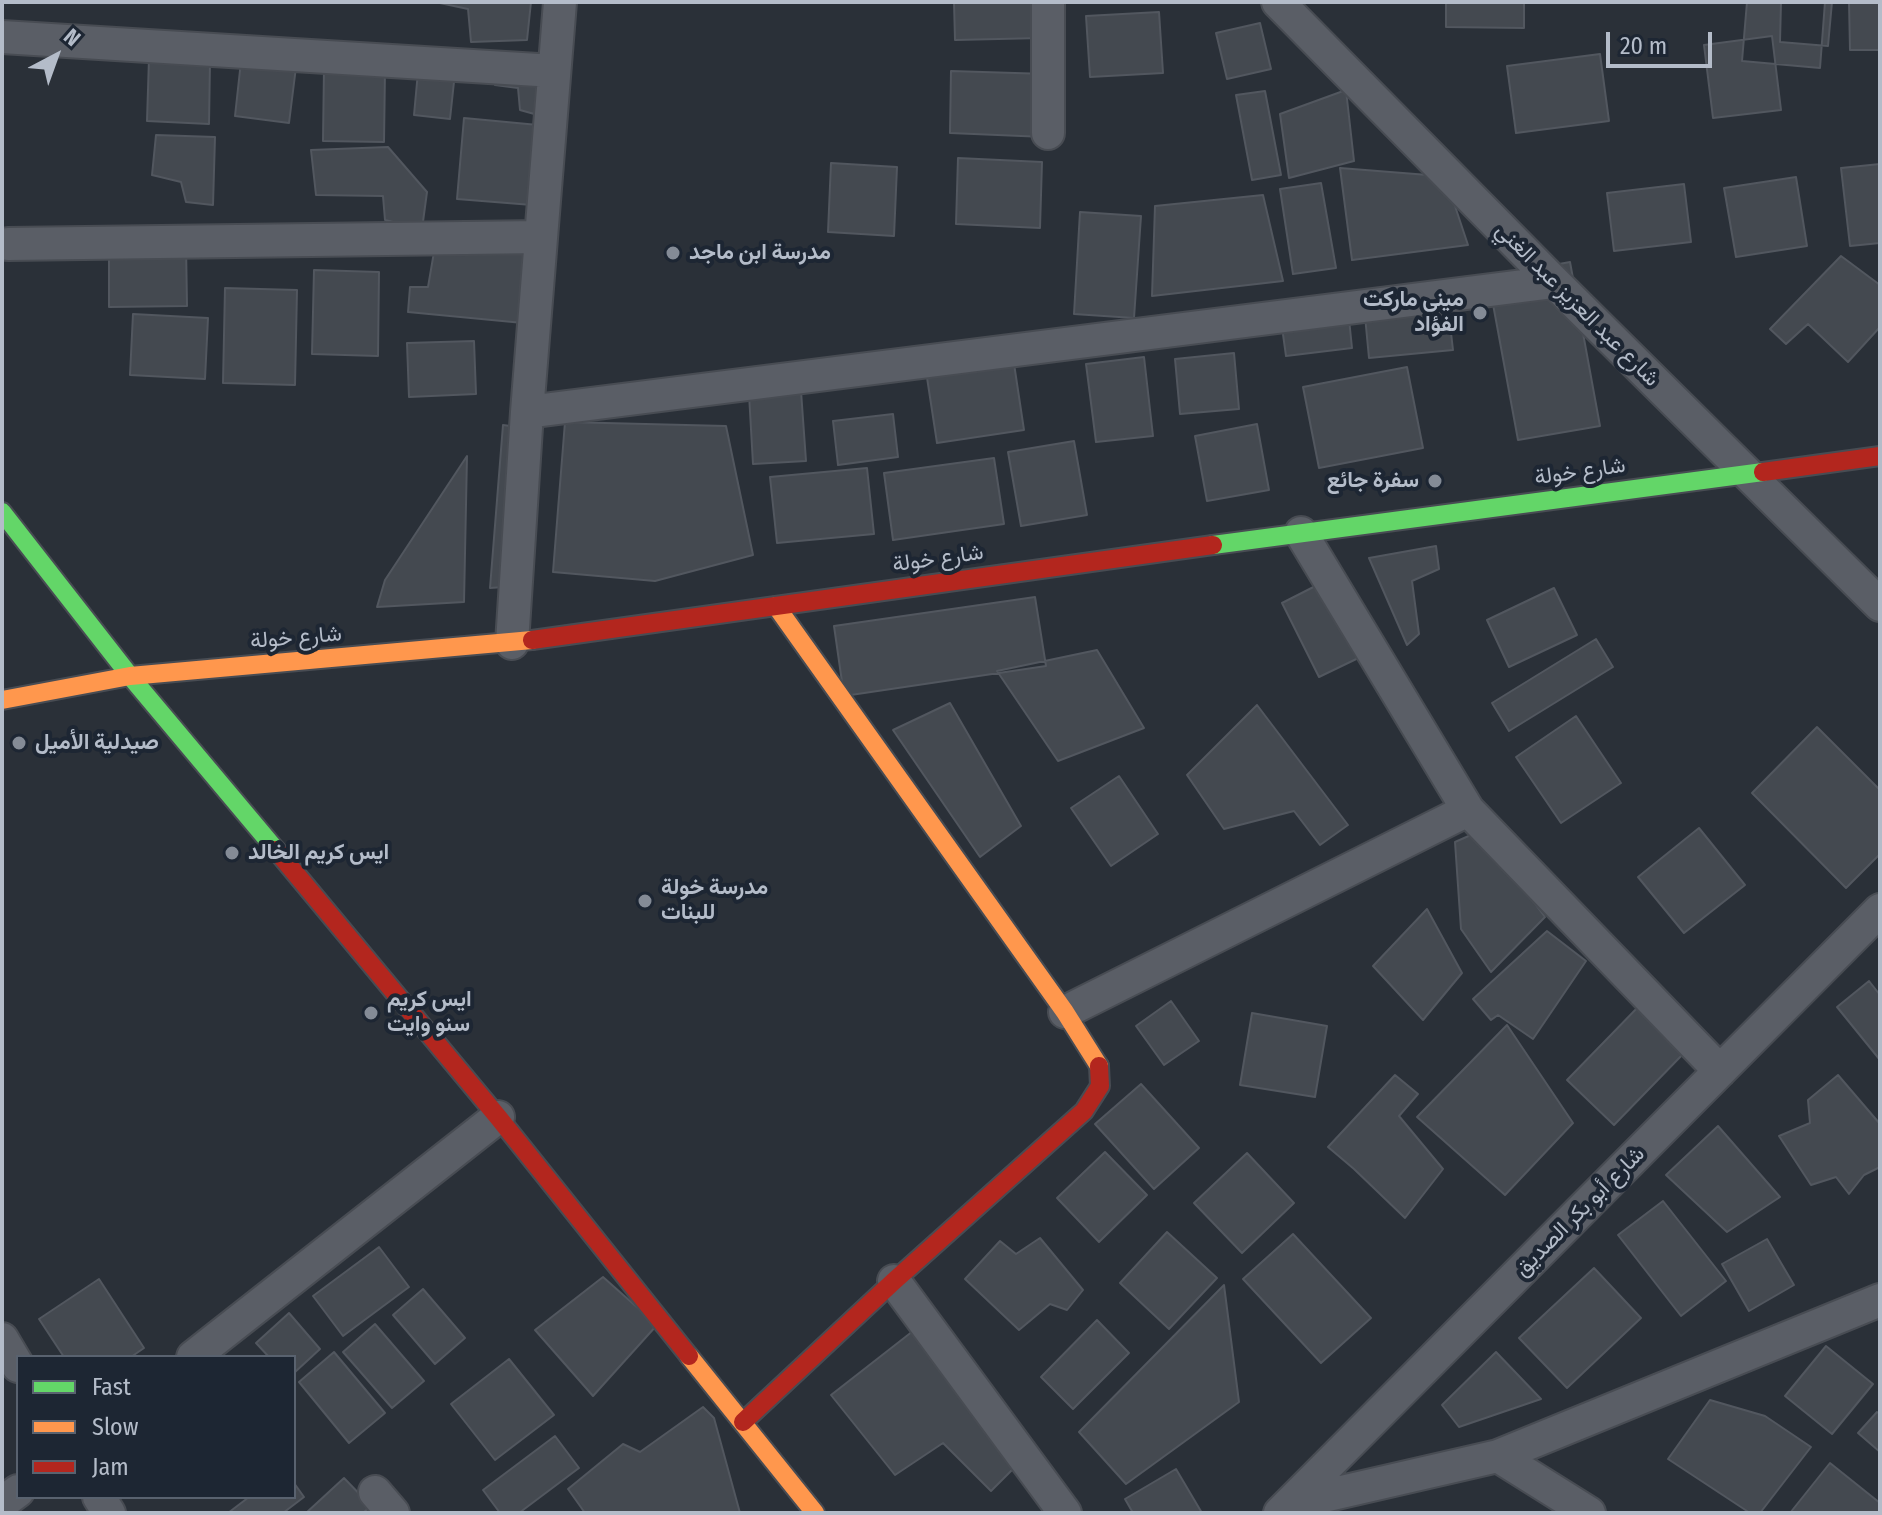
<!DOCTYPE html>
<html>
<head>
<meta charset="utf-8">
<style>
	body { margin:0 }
	#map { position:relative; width:1882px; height:1515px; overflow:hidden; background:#2a3038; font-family:"Fira Sans Condensed",sans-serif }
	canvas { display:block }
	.frame { position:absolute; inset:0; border:4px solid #b4bcc9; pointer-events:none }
	.legend { position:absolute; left:16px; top:1355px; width:280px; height:144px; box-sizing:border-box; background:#1d2633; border:2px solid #59626f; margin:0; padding:10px 14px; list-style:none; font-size:24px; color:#b4bcc9 }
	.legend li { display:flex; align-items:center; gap:16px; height:40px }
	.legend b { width:40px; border:2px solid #59626f }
	.north { position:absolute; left:16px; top:16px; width:80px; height:80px; -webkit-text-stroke:6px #1d2633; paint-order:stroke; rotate:41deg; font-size:22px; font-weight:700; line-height:32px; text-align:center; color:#b4bcc9 }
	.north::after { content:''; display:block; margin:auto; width:28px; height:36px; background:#b4bcc9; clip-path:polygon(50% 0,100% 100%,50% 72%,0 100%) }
	.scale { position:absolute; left:1606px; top:32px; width:106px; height:36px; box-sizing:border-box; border:4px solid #b4bcc9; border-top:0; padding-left:10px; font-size:24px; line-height:28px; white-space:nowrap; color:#b4bcc9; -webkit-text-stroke:6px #1d2633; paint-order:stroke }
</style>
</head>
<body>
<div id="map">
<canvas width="1882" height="1515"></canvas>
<div class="frame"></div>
<ul class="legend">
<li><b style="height:10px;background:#63d668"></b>Fast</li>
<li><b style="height:10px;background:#ff974d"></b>Slow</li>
<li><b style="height:10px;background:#b3261e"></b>Jam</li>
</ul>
<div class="north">N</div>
<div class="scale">20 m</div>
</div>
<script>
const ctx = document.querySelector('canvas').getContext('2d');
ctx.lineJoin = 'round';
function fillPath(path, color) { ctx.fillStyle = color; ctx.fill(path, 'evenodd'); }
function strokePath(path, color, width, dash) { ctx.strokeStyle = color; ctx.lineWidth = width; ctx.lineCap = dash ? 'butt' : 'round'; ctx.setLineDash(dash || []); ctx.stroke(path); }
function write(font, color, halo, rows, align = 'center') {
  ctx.font = font + ' "Fira Sans Condensed",Vazirmatn,sans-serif'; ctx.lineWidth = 8; ctx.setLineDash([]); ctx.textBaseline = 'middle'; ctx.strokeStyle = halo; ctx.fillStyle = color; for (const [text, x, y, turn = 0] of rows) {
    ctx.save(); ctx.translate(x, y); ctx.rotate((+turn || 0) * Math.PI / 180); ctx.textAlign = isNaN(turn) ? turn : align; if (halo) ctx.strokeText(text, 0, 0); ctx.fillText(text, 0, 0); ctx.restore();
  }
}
const building = new Path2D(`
	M435 2H531L527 40 471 42 468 9Z
	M954 2H1041L1042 38 955 40Z
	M1446 2H1524V28L1446 27Z
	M1747 2H1825L1820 68 1742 61Z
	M1781 2H1832L1828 46 1780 42Z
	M1849 2H1880V50H1850Z
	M1159 12 1163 73 1090 77 1086 16Z
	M1260 23 1271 69 1227 79 1216 33Z
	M1772 36 1781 110 1713 118 1704 45Z
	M420 50 457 54 450 119 414 115Z
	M242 52 297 59 289 123 235 116Z
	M1600 54 1609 121 1516 133 1507 66Z
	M149 58 210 61 209 124 147 121Z
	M552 58 545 117 520 110 518 88 495 85 496 59Z
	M324 68 385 70 384 142 323 141Z
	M951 71 1047 74 1045 137 950 133Z
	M1346 90 1354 161 1289 178 1280 114Z
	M1265 91 1281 175 1252 180 1236 95Z
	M464 118 538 125 532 205 457 199Z
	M156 135 215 137 213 205 186 202 181 182 152 175Z
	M388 147 427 192 422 229 385 220 383 196 316 195 311 150Z
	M958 158 1042 162 1040 228 956 224Z
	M831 163 897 167 894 236 828 232Z
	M1880 164V243L1850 246 1841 168Z
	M1340 168 1428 175 1451 194 1468 245 1352 260Z
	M1796 177 1807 246 1736 257 1724 188Z
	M1321 183 1336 268 1293 274 1280 189Z
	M1684 184 1691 242 1614 251 1607 193Z
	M1263 195 1283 281 1152 296 1155 206Z
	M1080 212 1141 216 1134 318 1074 314Z
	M530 237 523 323 408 312 410 287H428L434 252Z
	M186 244 187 306 109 307V245Z
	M1841 256 1880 285V327L1848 362 1808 324 1786 344 1770 329Z
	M1570 262 1600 426 1518 440 1488 277Z
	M314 270 379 272 378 356 312 354Z
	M225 288 297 290 295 385 223 383Z
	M1448 307 1453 350 1369 358 1365 316Z
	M133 314 208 318 205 379 130 375Z
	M1349 319 1352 348 1286 356 1282 327Z
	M474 341 476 394 409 397 407 343Z
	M1234 353 1239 409 1180 414 1175 359Z
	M1013 357 1024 430 937 443 926 371Z
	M1144 357 1153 436 1096 442 1086 364Z
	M1407 367 1423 448 1319 468 1303 387Z
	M801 391 806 461 753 464 749 394Z
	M893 414 898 457 838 465 833 421Z
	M565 422 726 426 753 555 655 581 553 572Z
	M1257 424 1269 490 1207 501 1195 436Z
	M503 425 533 429 504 587 490 588Z
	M1074 441 1087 515 1021 526 1008 452Z
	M467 456 464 602 377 607 385 580Z
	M994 458 1004 524 893 540 884 473Z
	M867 468 874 534 777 543 770 477Z
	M1436 546 1439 569 1412 581 1419 634 1407 645 1369 558Z
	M1337 575 1375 650 1319 677 1282 603Z
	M1554 588 1577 635 1509 667 1487 620Z
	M1035 597 1046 666 844 696 834 626Z
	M1596 639 1613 667 1509 731 1492 703Z
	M1097 650 1144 728 1058 761 997 671Z
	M950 703 1021 826 980 857 893 730Z
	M1257 705 1348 825 1320 845 1294 811 1224 829 1187 775Z
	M1576 716 1621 783 1561 823 1516 757Z
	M1817 727 1880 790V854L1846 888 1752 793Z
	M1119 776 1158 834 1111 866 1071 808Z
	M1699 828 1745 885 1684 933 1638 877Z
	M1480 831 1545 917 1491 972 1461 929 1455 842Z
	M1427 909 1462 973 1423 1020 1373 966Z
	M1547 931 1586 961 1533 1039 1498 1015 1491 1020 1473 999Z
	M1869 981 1880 995V1060L1837 1007Z
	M1171 1001 1199 1041 1164 1065 1136 1026Z
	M1640 1005 1686 1051 1614 1125 1567 1080Z
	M1252 1013 1327 1026 1315 1097 1240 1085Z
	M1507 1025 1573 1123 1505 1195 1417 1117Z
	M1395 1075 1418 1094 1399 1116 1443 1169 1405 1218 1354 1169 1328 1147Z
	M1838 1075 1880 1124V1167L1864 1175 1849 1194 1836 1177 1811 1185 1779 1136 1810 1123 1808 1100Z
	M1141 1084 1199 1148 1154 1189 1095 1124Z
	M1718 1126 1780 1197 1727 1232 1666 1175Z
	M1105 1152 1147 1195 1099 1242 1057 1198Z
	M1247 1153 1294 1203 1242 1253 1194 1203Z
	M1663 1201 1726 1281 1681 1316 1618 1235Z
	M1167 1232 1217 1278 1169 1329 1120 1283Z
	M1293 1234 1371 1318 1321 1363 1243 1279Z
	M1040 1238 1083 1290 1067 1310 1050 1304 1019 1330 965 1279 1000 1241 1016 1254Z
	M1767 1239 1794 1285 1749 1311 1722 1264Z
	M379 1247 409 1287 343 1336 313 1296Z
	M1594 1268 1641 1318 1567 1388 1519 1338Z
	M603 1277 657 1325 593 1396 535 1330Z
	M99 1279 144 1348 131 1357H64L39 1319Z
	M1224 1285 1239 1402 1126 1484 1079 1432Z
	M423 1289 465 1338 435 1364 393 1315Z
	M289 1313 320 1349 294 1373V1357H269L256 1343Z
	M1097 1320 1129 1353 1073 1409 1041 1377Z
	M375 1324 424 1381 392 1408 343 1352Z
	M913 1331 1017 1465 991 1491 943 1443 895 1475 831 1395Z
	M1826 1346 1873 1384 1832 1434 1785 1396Z
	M334 1352 385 1413 349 1443 299 1382Z
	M1496 1352 1541 1399 1459 1427 1442 1405Z
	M509 1359 554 1415 495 1460 451 1404Z
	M1710 1400 1765 1416 1811 1447 1760 1513H1750L1668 1459Z
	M703 1407 714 1418 740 1513H585L568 1489 623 1444 640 1452Z
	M1877 1412 1880 1414V1452L1858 1433Z
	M555 1436 579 1468 519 1513H500L483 1490Z
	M1830 1463 1880 1503V1513H1790Z
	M1176 1469 1202 1513H1133L1125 1499Z
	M344 1478 371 1506 363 1513H306Z
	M294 1483 304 1497 283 1513H228L249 1497H294Z`);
fillPath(building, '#444950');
strokePath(building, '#52575f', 2);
const street = new Path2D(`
	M1278 2 1554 282 1880 605
	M2 37 554 71
	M1048 133V2
	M8 244 541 237
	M527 412 1554 282
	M1301 533 1468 810 1720 1071
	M512 643 527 412 560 2
	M1065 1012 1468 810
	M894 1281 1065 1513
	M2 1339 18 1366
	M193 1357 498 1117
	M1498 1456 1589 1513
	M375 1492 393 1513
	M99 1497 109 1513
	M2 1503 18 1491
	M1289 1504 1498 1456 1880 1300
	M1280 1513 1880 910`);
const fast = new Path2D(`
	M2 512 130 676 276 850
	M1213 545 1763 472`);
const slow = new Path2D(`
	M776 606 1065 1012 1099 1066
	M2 700 130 676 532 640
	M689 1356 815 1513`);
const jam = new Path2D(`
	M1763 472 1880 456
	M532 640 1213 545
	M276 850 498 1117 689 1356
	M743 1422 894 1281 1084 1111 1100 1086 1099 1066`);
strokePath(street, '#484c53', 36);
strokePath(fast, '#484c53', 22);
strokePath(slow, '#484c53', 22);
strokePath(jam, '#484c53', 22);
strokePath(street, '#5a5e66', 32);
strokePath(fast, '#63d668', 18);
strokePath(slow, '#ff974d', 18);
strokePath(jam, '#b3261e', 18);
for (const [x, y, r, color] of [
	[673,253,8,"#848b96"],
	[1480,313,8,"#848b96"],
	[1435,481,8,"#848b96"],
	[19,743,8,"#848b96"],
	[232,853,8,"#848b96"],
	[645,901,8,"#848b96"],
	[371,1013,8,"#848b96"]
]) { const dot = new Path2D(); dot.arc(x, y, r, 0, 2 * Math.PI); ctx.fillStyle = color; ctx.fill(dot); strokePath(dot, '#1d2633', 3); }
write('bold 22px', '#b4bcc9', '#1d2633', [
	["مدرسة ابن ماجد",689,253],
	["ميني ماركت",1464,300,"right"],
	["الفؤاد",1464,325,"right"],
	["سفرة جائع",1419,481,"right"],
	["صيدلية الأميل",35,743],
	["ايس كريم الخالد",248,853],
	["مدرسة خولة",661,888],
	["للبنات",661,913],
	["ايس كريم",387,1000],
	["سنو وايت",387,1025]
], 'left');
write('22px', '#b4bcc9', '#1d2633', [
	["شارع عبد العزيز عبد الغني",1577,305,45],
	["شارع خولة",1580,472,-8],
	["شارع خولة",938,559,-8],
	["شارع خولة",296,638,-5],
	["شارع أبو بكر الصديق",1580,1212,-45]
]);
</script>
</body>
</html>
